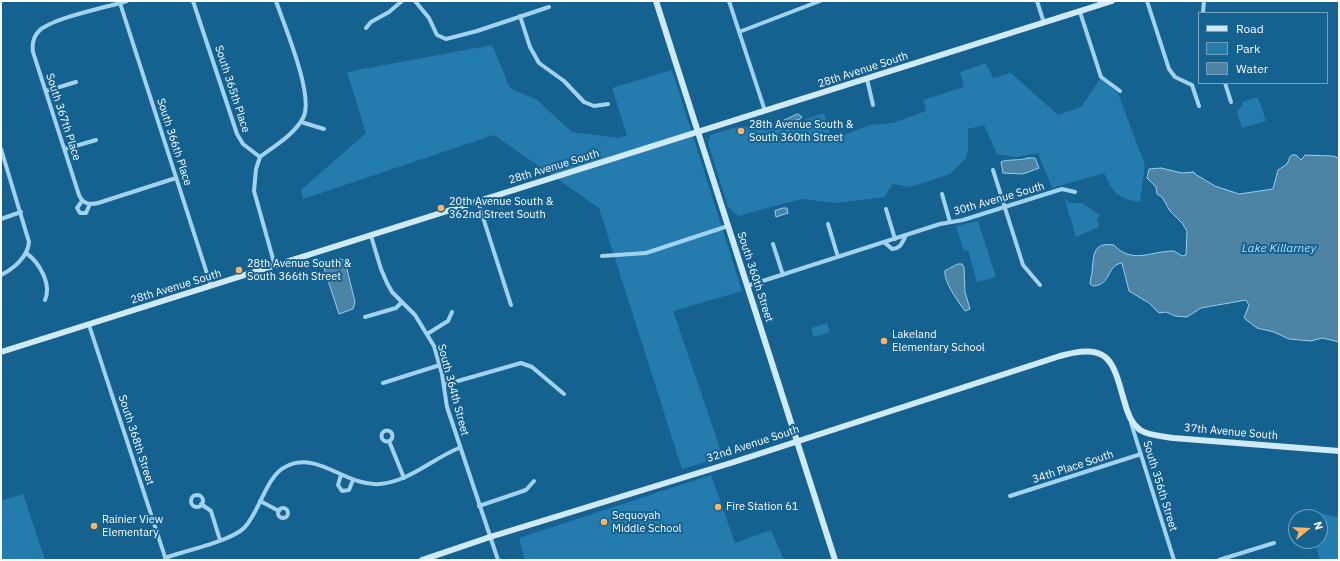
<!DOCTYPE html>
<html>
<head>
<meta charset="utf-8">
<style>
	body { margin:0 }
	#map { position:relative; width:1340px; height:561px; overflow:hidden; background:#156190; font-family:"IBM Plex Sans",sans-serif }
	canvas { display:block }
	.frame { position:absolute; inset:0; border:2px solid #fff; pointer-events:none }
	.legend { position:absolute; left:1198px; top:12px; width:130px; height:72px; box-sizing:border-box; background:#156190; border:1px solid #73a0bc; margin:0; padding:5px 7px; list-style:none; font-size:12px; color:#fff }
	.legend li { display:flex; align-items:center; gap:8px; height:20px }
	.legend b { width:20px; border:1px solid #73a0bc }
	.north { position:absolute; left:1288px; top:509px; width:40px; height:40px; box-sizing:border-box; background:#156190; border:1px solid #73a0bc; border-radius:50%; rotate:72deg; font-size:11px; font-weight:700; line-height:16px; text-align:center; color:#fff }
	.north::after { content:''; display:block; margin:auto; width:14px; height:18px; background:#ffb460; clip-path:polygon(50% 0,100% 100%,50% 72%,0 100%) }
</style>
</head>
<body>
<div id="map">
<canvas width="1340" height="561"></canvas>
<div class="frame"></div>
<ul class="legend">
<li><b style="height:5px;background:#cfeafb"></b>Road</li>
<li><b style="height:11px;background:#247bad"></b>Park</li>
<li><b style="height:11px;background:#4d83a3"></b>Water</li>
</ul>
<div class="north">N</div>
</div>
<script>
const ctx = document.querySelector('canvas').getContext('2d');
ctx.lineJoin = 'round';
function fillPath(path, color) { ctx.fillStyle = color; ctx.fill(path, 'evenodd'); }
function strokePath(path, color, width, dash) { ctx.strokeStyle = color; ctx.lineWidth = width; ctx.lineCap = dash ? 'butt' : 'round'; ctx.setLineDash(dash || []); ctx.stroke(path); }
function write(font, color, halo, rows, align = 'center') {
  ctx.font = font + ' "IBM Plex Sans",sans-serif'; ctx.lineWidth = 4; ctx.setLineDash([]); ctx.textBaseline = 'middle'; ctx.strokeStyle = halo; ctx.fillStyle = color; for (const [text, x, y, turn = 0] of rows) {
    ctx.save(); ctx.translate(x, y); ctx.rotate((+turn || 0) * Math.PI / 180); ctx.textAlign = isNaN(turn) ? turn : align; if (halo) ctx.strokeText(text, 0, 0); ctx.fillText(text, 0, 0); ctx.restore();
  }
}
fillPath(new Path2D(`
	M492 45 510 88 537 100 572 132 619 138 627 135 612 88 672 70 742 291 673 311 723 457 682 469 599 208 494 135 303 199 301 190 366 133 347 72Z
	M986 63 993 78 1011 73 1058 115 1081 107 1100 79 1116 91 1119 96 1145 165 1140 202C1116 198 1114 194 1104 173L1052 188 1038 153 1016 157 997 154 984 125 968 129V150L966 158 950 174 910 187 892 184 885 197 835 203 801 199 738 216 728 207 708 143 710 135 740 126 779 128 824 113 832 139 870 125 893 123 926 111 923 100 964 87 960 72Z
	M1258 97 1266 121 1242 128 1237 112 1242 105V102Z
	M1064 197 1069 203H1082L1101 216 1097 218 1099 227 1076 237Z
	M978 221 996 277 977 282 968 250 964 251 956 226Z
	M827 323 830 332 814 337 811 328Z
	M711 475 735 543 771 530 784 560H525L519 538Z
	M23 494 45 560H1V501Z
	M1303 510 1339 517V560H1320L1314 541H1320V517H1306Z`), '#247bad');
const water = new Path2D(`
	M798 114 802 117 800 119 783 125V121Z
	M1292 155H1296L1301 160 1305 155 1333 156 1339 158V342L1322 338 1311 341 1289 339 1274 332 1257 328 1244 318 1249 305 1246 300 1201 308 1187 317 1175 316 1166 312 1159 313 1149 303 1129 291 1122 263C1106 265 1112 285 1093 286L1090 284C1090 280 1092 276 1092 272 1094 255 1092 242 1114 245 1131 264 1150 252 1171 251H1174L1182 256 1186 255 1187 231 1182 223 1170 211 1162 197 1157 194 1156 187 1147 178 1149 169 1161 168 1182 173 1194 172 1195 174 1215 186 1239 194 1273 189 1278 170 1287 164 1290 157Z
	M1028 158H1035L1039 168 1023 174 1003 173 1001 162C1006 159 1020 161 1028 158Z
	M783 208H787L788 213 776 217 775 211Z
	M341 259 345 261 355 302 353 309 339 314 324 268 327 263Z
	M958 264H962L964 267 965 292 970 309 965 311C959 303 943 281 945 271Z`);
fillPath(water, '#4d83a3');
strokePath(water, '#93d1f4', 1);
strokePath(new Path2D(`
	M127 1C108 7 52 18 39 31 33 37 32 45 33 52L79 195C83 204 89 205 98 203L176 178
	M193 1 237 134 243 144 260 157 256 169 254 191 275 266
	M415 1 429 18 437 35 446 39 477 31 549 7
	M729 1 765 111
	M1037 1 1044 23
	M1147 1 1169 69 1175 77 1192 85 1199 106
	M120 3 211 286
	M1080 12 1101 77 1120 91
	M1203 13 1204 1
	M520 16 530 47 539 63 564 81 584 102 594 106 608 104
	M366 28 371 22 389 12 402 1
	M739 32 820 1
	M867 79 873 105
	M1225 83 1231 102
	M46 91 76 82
	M301 122 324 129
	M1 149 29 242C28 257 13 269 1 275
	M65 149 96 140
	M260 157C274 146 294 135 303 118 315 97 284 25 276 1
	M993 170 1023 265 1040 285
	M942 194 950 222
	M82 201 77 208 80 213H86L90 204
	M478 202 511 305
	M886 209 895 239
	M1 219 21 212
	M828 224 838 257
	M371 236 381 269 387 283 392 292 415 315 434 346 442 374 447 407 498 560
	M884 242 892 249C901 248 902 243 906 235
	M773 244 783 275
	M26 253C39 262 52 284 45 300
	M602 256 646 253 728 226
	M747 286 940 224 963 220 1062 189 1075 192
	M365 317 396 308 402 302
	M89 325 166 560
	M427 334 448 321 452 312
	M383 383 440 365
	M444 385 521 363 532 367 564 394
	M1131 423 1174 560
	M381.5 436a5.5 5.5 0 1 1 11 0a5.5 5.5 0 1 1-11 0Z
	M389 441 404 478
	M341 475 338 485 342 491 349 490 353 480
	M191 501a6 6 0 1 1 12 0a6 6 0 1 1-12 0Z
	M1010 496 1141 454
	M260 501 279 511
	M201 504 211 511 220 540
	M479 506 526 490 534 481
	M278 513a5 5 0 1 1 10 0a5 5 0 1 1-10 0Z
	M165 558C184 551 231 541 244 528 260 512 266 475 287 466 318 451 347 487 380 484 410 481 432 459 459 448
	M1219 560 1274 543`), '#a1d3f1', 4);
strokePath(new Path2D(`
	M656 1 835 560
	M1 352 1112 1
	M422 560 490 537 734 462 1060 356C1113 341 1113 364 1126 407 1129 416 1132 424 1140 430 1150 436 1162 436 1173 438L1339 451`), '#cfeafb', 6);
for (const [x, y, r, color] of [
	[741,131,4,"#ffb460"],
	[441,208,4,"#ffb460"],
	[239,270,4,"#ffb460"],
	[884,341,4,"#ffb460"],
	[718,507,4,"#ffb460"],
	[604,522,4,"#ffb460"],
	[94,526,4,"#ffb460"]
]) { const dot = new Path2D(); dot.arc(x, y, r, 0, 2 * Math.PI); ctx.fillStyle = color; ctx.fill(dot); strokePath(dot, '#156190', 1.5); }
write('11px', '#fff', '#156190', [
	["28th Avenue South",863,70,-18],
	["South 365th Place",232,89,72],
	["South 367th Place",63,117,72],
	["South 366th Place",174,142,72],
	["28th Avenue South",554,167,-17],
	["30th Avenue South",999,199,-16],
	["South 360th Street",755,277,72],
	["28th Avenue South",176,287,-17],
	["South 364th Street",453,390,75],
	["37th Avenue South",1231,432,5],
	["South 368th Street",136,440,72],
	["32nd Avenue South",753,444,-18],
	["34th Place South",1073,467,-18],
	["South 356th Street",1160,486,73]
]);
write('11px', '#fff', '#156190', [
	["28th Avenue South &",749,125],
	["South 360th Street",749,138],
	["20th Avenue South &",449,202],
	["362nd Street South",449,215],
	["28th Avenue South &",247,264],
	["South 366th Street",247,277],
	["Lakeland",892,335],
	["Elementary School",892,348],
	["Fire Station 61",726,507],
	["Sequoyah",612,516],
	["Middle School",612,529],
	["Rainier View",102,520],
	["Elementary",102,533]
], 'left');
write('italic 12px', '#adddf8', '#156190', [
	["Lake Killarney",1279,249]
]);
</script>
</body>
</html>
